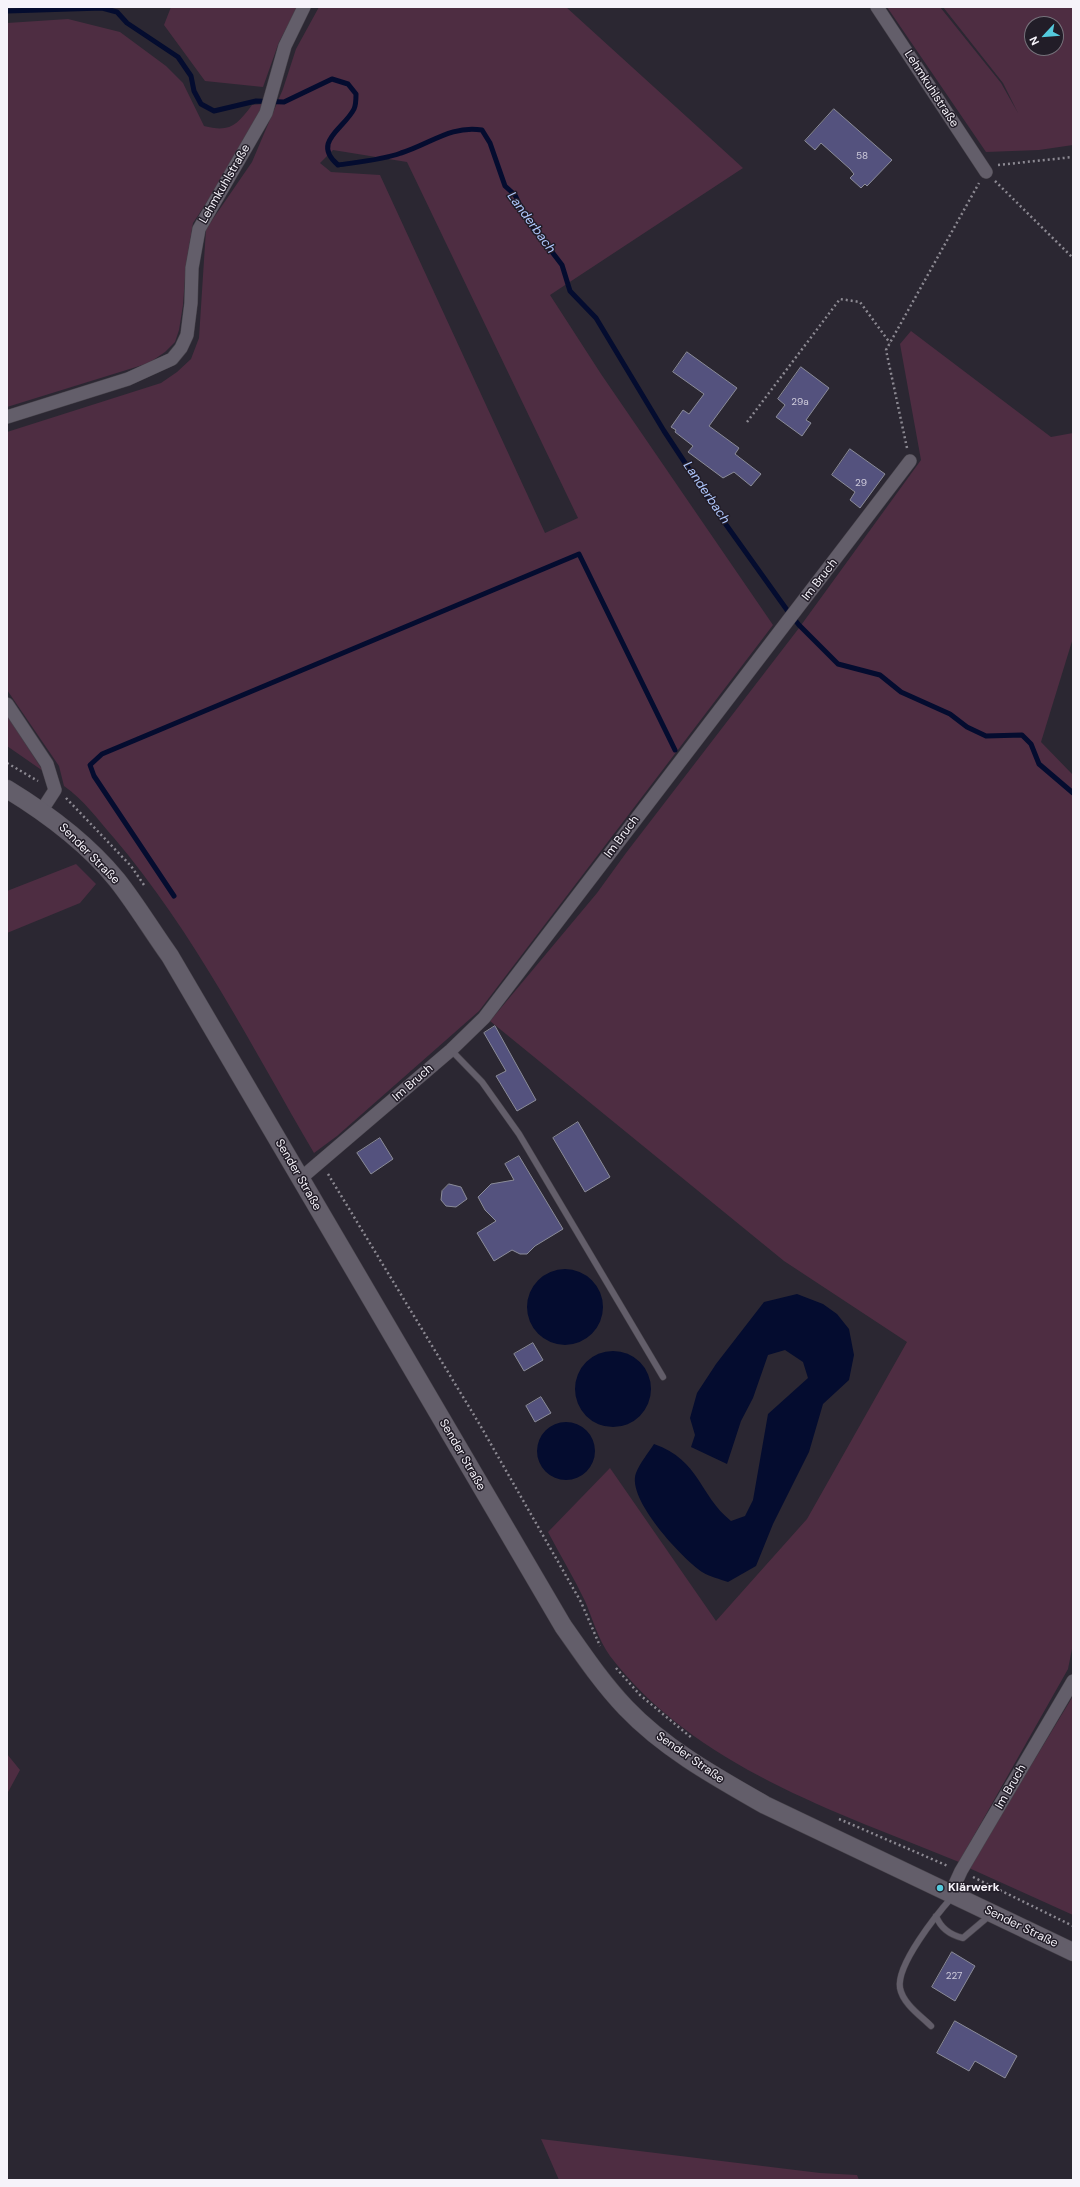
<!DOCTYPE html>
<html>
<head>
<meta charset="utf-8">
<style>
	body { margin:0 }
	#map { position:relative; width:1080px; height:2187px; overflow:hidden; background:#2b2732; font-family:"DM Sans",sans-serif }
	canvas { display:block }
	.frame { position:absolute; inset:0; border:8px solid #f6f3fa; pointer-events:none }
	.north { position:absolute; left:1024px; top:16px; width:40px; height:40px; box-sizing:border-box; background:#221d28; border:1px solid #77737c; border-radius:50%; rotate:244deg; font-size:11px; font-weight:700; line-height:16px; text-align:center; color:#f6f3fa }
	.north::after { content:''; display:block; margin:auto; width:14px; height:18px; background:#54cadd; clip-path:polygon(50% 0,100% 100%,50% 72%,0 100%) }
</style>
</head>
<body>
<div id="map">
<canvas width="1080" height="2187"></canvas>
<div class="frame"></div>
<div class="north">N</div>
</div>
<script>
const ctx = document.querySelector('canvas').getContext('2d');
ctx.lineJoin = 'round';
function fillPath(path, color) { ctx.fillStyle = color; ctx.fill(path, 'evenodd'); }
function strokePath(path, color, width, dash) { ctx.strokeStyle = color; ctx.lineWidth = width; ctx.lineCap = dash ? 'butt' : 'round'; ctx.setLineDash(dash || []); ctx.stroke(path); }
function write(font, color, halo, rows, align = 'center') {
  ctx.font = font + ' "DM Sans",sans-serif'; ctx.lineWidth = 3; ctx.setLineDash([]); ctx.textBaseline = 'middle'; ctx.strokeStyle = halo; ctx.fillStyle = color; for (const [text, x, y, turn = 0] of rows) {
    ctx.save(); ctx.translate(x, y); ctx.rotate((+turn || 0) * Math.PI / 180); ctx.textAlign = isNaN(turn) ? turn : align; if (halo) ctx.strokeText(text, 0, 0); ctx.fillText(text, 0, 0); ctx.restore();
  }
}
fillPath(new Path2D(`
	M171 7H298L279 42 263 87 205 81 164 25Z
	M319 7H566L743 168 550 295 601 374 773 625 479 1011 337 1136 314 1153C252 1047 194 932 114 838 98 820 84 800 64 786L59 766 7 690V432L161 383 177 372 191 359 199 338 206 229 252 162 283 89 296 49ZM333 150 407 162 578 518 545 533 380 175 331 172 320 163Z
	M887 7H940L1001 83 1018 113 1003 83 943 7H1073V145L1039 150 986 152ZM1032 24H1056V48H1032Z
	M68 19 120 32 166 66 183 83 204 126C230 133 237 125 252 105L262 104V109L242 149 193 223 186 264 183 305 179 330 175 342 165 352 149 363 7 407V23Z
	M911 331 1051 437 1073 433V638L1041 742 1073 775V1644L1068 1669 959 1862C835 1811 695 1767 610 1656 598 1639 593 1620 585 1601 574 1578 560 1555 548 1532L610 1468 716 1621 807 1519 907 1342 784 1261 490 1021 597 893 626 853 799 628 921 460 900 344Z
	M7 715 43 771 7 746Z
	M76 864 96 884 80 903 7 933V891Z
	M1073 1696V1915L969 1868Z
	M7 1754 20 1770 7 1794Z
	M541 2139 820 2173 857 2175 859 2180H559Z`), '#4e2d42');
fillPath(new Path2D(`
	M527 1307a38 38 0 1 1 76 0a38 38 0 1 1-76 0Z
	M797 1294 823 1304 837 1314 849 1329 854 1355 849 1380 823 1404 809 1452 773 1524 756 1566 728 1582C720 1579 710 1577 702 1572 682 1558 626 1499 636 1473 640 1463 648 1453 654 1444 701 1461 698 1494 731 1521L745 1516 753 1500 768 1414 808 1378 803 1362 785 1350 768 1355 753 1398 741 1421 727 1464 691 1447 695 1435 690 1418 697 1393 716 1364 764 1302Z
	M575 1389a38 38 0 1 1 76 0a38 38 0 1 1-76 0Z
	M537 1451a29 29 0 1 1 58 0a29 29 0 1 1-58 0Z`), '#040c2f');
strokePath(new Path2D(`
	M7 11 102 8 117 12 127 23 178 57 191 76 194 91 201 104 214 111 256 101 284 102 332 79 348 84 356 94C356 99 356 105 354 109 344 129 311 142 338 165 359 162 382 160 401 153 430 144 451 125 482 130L490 143 505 186 515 195 526 218 562 265 570 291 596 318 664 431 722 519 787 610 799 625 838 664 880 675 901 692 950 714 967 727 986 736 1022 735 1031 744 1039 764 1073 793
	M174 896 94 776 90 765 102 754 579 554 675 750`), '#040c2f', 5);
const building = new Path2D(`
	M834 109 892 160 867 186 865 184 861 188 850 178 854 174 850 169 821 143 815 150 805 141Z
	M687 352 737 388 709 426 739 448 735 454 761 474 751 486 734 472 723 478 688 452 693 446 675 432 676 430 671 427 683 410 689 414 704 394 673 372Z
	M801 367 829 388 806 420 811 423 802 436 776 417 785 405 778 399Z
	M850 449 885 474 860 508 850 500 855 492 832 475Z
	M495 1026 536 1100 517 1111 496 1076 506 1071 484 1033Z
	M578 1122 610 1177 585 1192 553 1138Z
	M380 1138 393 1159 371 1174 357 1153Z
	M519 1156 563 1229 535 1246 527 1254H520L512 1250 494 1261 477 1233 496 1221 485 1210 478 1197 491 1184 514 1180 505 1164Z
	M449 1184 461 1187 467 1199 456 1207 446 1206 441 1200 442 1191Z
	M533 1343 543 1360 524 1371 514 1354Z
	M541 1397 551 1413 535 1422 526 1406Z
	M952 1952 975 1966 955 2001 932 1987Z
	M955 2021 1017 2056 1005 2078 975 2061 969 2071 937 2053Z`);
fillPath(building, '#54527e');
strokePath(building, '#8b8c99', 1);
const service = new Path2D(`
	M451 1050 482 1082 519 1134 663 1377
	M936 1916C941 1929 950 1935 963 1938L989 1916
	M931 2026C921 2016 903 2004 900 1988 896 1965 937 1914 953 1896`);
const minor = new Path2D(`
	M877 7 986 172
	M7 417 128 379 172 359 181 348 187 335 191 303 192 268 199 229 266 113 285 46 304 7
	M7 704 47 764 55 790 42 810
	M300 1179 451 1050 484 1018 910 461
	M951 1893 961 1871 1073 1681`);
const secondary = new Path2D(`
	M7 789C48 814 87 843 117 880 136 904 152 931 170 956L563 1626C582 1653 602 1683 626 1708 665 1749 716 1777 765 1805L1073 1952`);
strokePath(service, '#46424a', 7);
strokePath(minor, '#46424a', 14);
strokePath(secondary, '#46424a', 19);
strokePath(new Path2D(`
	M998 165 1073 157
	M995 181 1073 258
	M747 422 840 299 860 302 890 343
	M907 448 886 350 979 183
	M7 763 38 781
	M66 798 131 866 144 885
	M328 1174 480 1425 581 1602 600 1646
	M616 1668 640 1695 693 1739
	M839 1819 948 1866
	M973 1877 1073 1926`), '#8c8992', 2.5, [2, 3]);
strokePath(service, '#635e6a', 6);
strokePath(minor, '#635e6a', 13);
strokePath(secondary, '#635e6a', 18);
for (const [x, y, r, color] of [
	[940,1888,4,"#54cadd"]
]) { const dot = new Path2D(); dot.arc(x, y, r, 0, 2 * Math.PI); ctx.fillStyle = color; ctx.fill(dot); strokePath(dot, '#221d28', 1.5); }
write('10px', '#cecbdb', null, [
	["58",862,156],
	["29a",800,402],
	["29",861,483],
	["227",954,1976]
]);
write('12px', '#f6f3fa', '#221d28', [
	["Lehmkuhlstraße",931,89,57],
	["Lehmkuhlstraße",225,184,-60],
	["Im Bruch",820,580,-52],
	["Im Bruch",622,837,-53],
	["Sender Straße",89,854,45],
	["Im Bruch",413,1083,-41],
	["Sender Straße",298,1175,60],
	["Sender Straße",462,1455,60],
	["Sender Straße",690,1758,35],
	["Im Bruch",1011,1787,-60],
	["Sender Straße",1021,1927,26]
]);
write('bold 12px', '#f6f3fa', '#221d28', [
	["Klärwerk",948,1888]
], 'left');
write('italic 13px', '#b0c8fe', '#221d28', [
	["Landerbach",531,223,54],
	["Landerbach",706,493,56]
]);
</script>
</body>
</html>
